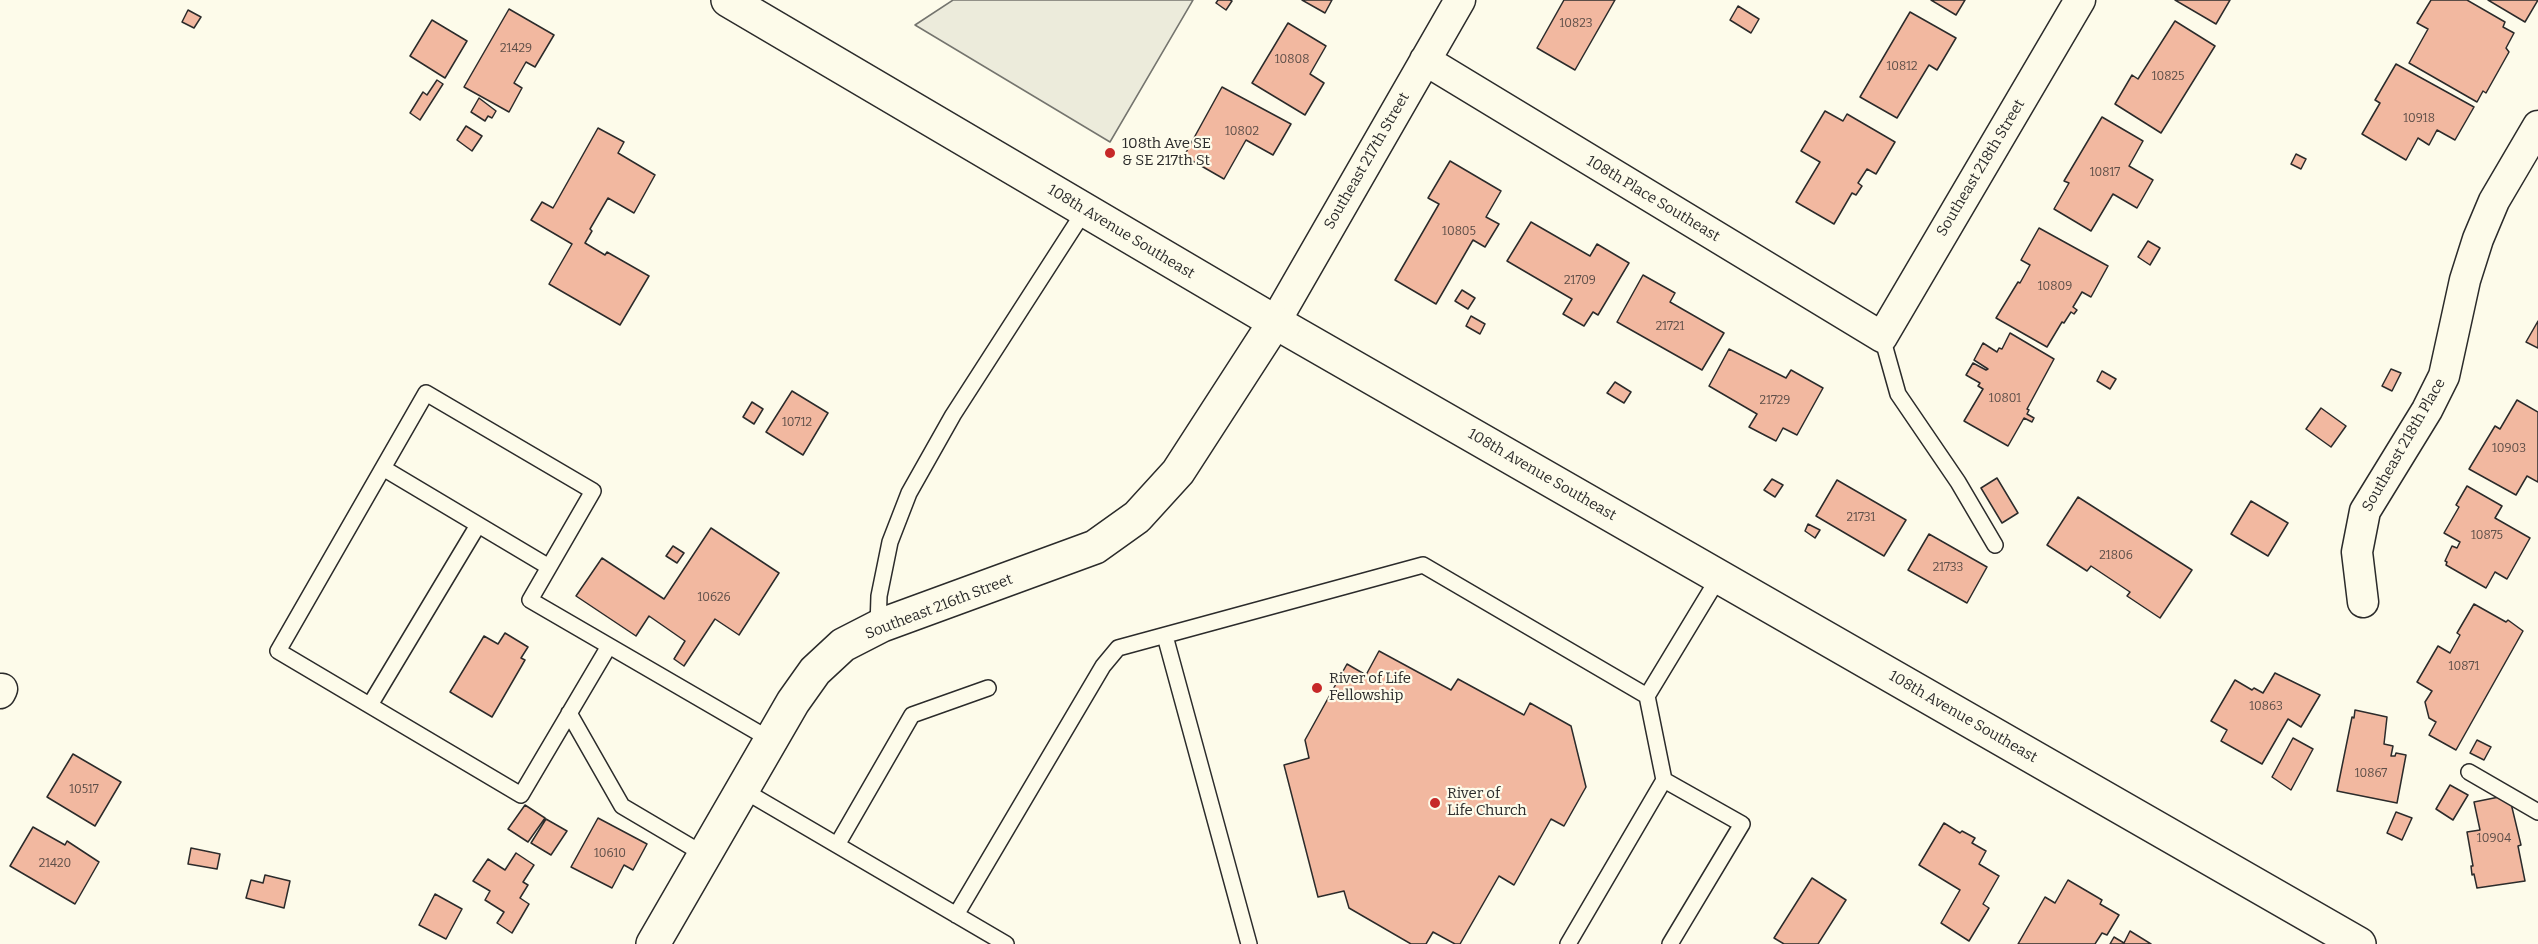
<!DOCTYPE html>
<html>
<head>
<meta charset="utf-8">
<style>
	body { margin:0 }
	canvas { display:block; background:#fdfbea }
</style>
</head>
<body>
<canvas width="2538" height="944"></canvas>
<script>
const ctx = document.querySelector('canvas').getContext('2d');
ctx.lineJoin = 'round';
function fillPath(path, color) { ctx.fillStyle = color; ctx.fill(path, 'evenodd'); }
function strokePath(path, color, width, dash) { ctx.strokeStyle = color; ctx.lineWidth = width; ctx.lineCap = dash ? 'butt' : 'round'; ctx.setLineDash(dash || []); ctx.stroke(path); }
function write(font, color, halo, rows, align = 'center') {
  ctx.font = font + ' Bitter,serif'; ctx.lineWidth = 4.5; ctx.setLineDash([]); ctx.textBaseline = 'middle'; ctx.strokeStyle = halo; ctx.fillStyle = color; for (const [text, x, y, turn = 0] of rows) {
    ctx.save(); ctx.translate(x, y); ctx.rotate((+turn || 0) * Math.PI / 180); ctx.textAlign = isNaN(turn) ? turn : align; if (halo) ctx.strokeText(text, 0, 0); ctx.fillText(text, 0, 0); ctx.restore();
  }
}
const green = new Path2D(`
	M953 0H1193L1110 142 915 25Z`);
fillPath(green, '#ecebdb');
strokePath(green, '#74746e', 1.5);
const building = new Path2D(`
	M1218 0H1230L1232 1 1226 10 1216 3Z
	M1302 0H1332L1325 13Z
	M1564 0H1615L1575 70 1537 48Z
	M1931 0H1965L1956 15Z
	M2175 0H2230L2216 24Z
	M2431 0H2467L2505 22 2503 27 2514 33 2506 48 2509 52 2486 93 2483 91 2477 102 2409 63 2428 29 2417 23Z
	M2488 0H2538L2525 22Z
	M1738 6 1759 19 1751 33 1730 20Z
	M509 9 554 35 535 67 526 62 514 83 522 88 509 112 464 87Z
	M188 10 201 17 194 28 182 22Z
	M1910 12 1956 38 1937 70 1929 65 1897 118 1860 97Z
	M432 20 467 41 445 78 410 56Z
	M2175 21 2215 46 2161 133 2115 104 2132 75 2138 79Z
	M1288 23 1326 46 1310 74 1324 83 1305 115 1252 83Z
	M2396 64 2474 107 2455 140 2437 130 2429 145 2418 138 2406 160 2362 134 2380 103 2375 100Z
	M437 80 443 84 420 120 410 113 423 92 427 95Z
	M1222 87 1291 124 1273 155 1246 140 1224 179 1184 156Z
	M479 98 496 111 492 118 488 116 485 121 471 112Z
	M1825 111 1843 121 1847 114 1895 142 1876 174 1867 169 1858 183 1862 186 1856 195 1852 193 1834 224 1796 202 1820 162 1801 151Z
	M2102 117 2143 141 2129 166 2153 180 2137 208 2113 194 2091 231 2054 209 2069 183 2064 181Z
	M466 126 482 136 472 151 457 140Z
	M598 128 624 142 618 153 655 175 634 213 608 198 590 229 592 231 585 243 605 255 607 252 649 276 620 325 549 284 572 244 531 220 542 202 553 208Z
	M2296 154 2306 159 2301 169 2291 164Z
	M1450 161 1501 191 1486 217 1499 224 1485 247 1473 240 1436 304 1395 280 1439 204 1428 198Z
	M1531 222 1590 256 1597 244 1629 263 1598 315 1593 312 1584 326 1563 314 1572 299 1507 261Z
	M2039 228 2108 266 2091 297 2082 292 2073 307 2077 310 2074 314 2071 312 2064 323 2062 322 2047 347 1996 318 2018 282 2020 283 2030 265 2021 260Z
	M2148 241 2160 248 2150 265 2138 257Z
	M1643 275 1675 293 1670 302 1724 333 1702 370 1617 322Z
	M1462 290 1475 298 1468 309 1455 301Z
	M1471 316 1485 324 1480 334 1466 326Z
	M2538 321V348L2526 342Z
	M2010 333 2054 359 2027 409 2029 410 2027 414 2034 418 2032 422 2024 418 2008 446 1964 421 1983 389 1978 386 1980 383 1966 375 1973 363 1986 370 1988 369 1974 360 1983 343 1997 352 1999 348 2002 349Z
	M1729 349 1786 378 1791 370 1823 388 1797 435 1783 428 1776 441 1749 427 1757 414 1709 386Z
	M2391 369 2401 373 2392 391 2382 386Z
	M2102 371 2116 379 2110 389 2097 381Z
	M1615 382 1631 392 1624 403 1607 393Z
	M792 391 828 413 803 455 766 432Z
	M2517 400 2538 412V482L2527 476 2516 495 2469 469 2495 426 2500 429Z
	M752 402 763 409 754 424 743 417Z
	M2321 408 2346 426 2331 447 2306 429Z
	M1997 478 2018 513 2002 523 1981 488Z
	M1772 479 1783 485 1775 497 1764 490Z
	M1837 480 1906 520 1884 556 1816 516Z
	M2467 486 2502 506 2495 518 2530 538 2507 579 2495 572 2486 588 2446 565 2447 562 2445 561 2452 546 2457 548 2460 542 2444 533 2459 507 2456 505Z
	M2078 497 2192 570 2160 618 2127 596 2130 592 2091 566 2087 571 2047 545Z
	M2251 501 2288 523 2268 556 2231 534Z
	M1808 524 1820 530 1815 538 1805 531Z
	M711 528 779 573 739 635 715 619 684 666 674 659 685 641 649 616 636 636 576 596 602 558 664 599Z
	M1929 534 1987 567 1967 603 1908 570Z
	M673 546 684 553 677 563 666 556Z
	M2474 604 2506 622 2508 620 2523 631 2456 750 2429 735 2436 722 2429 718 2425 702 2432 691 2417 682 2438 646 2450 653 2460 635 2457 633Z
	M505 633 528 647 521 658 525 660 492 717 450 692 484 636 498 644Z
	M1379 651 1451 690 1458 679 1524 715 1530 703 1571 726 1586 787 1564 826 1551 819 1514 885 1499 876 1460 944H1455L1433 932 1426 944H1411L1349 908 1344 891 1318 897 1284 765 1309 758 1305 740 1347 664 1366 675Z
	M2275 673 2320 695 2301 727 2288 719 2262 764 2221 741 2227 730 2211 721 2235 680 2252 690 2254 688 2263 693Z
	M2355 710 2387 717 2384 744 2393 746 2391 756H2395L2396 753 2406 755 2397 803 2337 791 2352 717 2354 718Z
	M2293 738 2313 749 2291 790 2272 777Z
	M2477 740 2491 747 2484 760 2470 753Z
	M73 754 121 782 95 826 47 797Z
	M2450 785 2468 795 2453 820 2436 809Z
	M2509 795 2521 845 2518 846 2525 881 2477 888 2474 874 2472 875 2471 866H2473L2467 832 2480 830 2474 802Z
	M525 805 545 818 528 842 508 829Z
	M2396 812 2412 818 2402 840 2387 833Z
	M598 818 647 844 633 870 624 865 612 888 571 867Z
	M546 819 567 831 551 855 531 843Z
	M1944 823 1960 833 1962 831 1975 838 1972 843 1986 851 1979 864 1999 876 1983 904 1989 908 1969 941 1941 923 1960 890 1919 865Z
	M33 827 65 845 67 841 99 862 75 904 10 866Z
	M191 848 220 854 217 869 188 864Z
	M516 853 534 865 523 882 528 885 520 898 529 904 512 933 497 923 504 912 485 900 490 891 473 881 488 859 505 870Z
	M265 875 290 881 284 908 246 898 251 880 263 883Z
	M1812 878 1846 900 1818 944H1784L1774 938Z
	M2068 880 2102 900 2100 904 2119 915 2107 935 2102 933 2095 944H2018L2045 897 2055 903Z
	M435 894 462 909 446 939 419 925Z
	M2130 931 2151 944H2110L2114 937 2124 943Z`);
fillPath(building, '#f2b8a0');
strokePath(building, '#2b2b2b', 1.5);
const lane = new Path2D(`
	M1882 337 1898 394 1958 482 1995 545
	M383 468 549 567
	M878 627 879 596 890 542 909 493 953 415 1085 210
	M1165 636 1249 944
	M609 646 521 795 278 651 426 393 593 491 530 600 771 740
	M370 705 478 525
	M569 713 622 806 705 855
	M2469 772 2538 812
	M1664 780 1742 824 1670 944
	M743 790 1006 944
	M837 845 912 715 988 688
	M956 915 1103 666 1118 648 1423 565 1647 696
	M1568 944 1664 780 1647 696 1719 577`);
const street = new Path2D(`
	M1425 60 1882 337 2080 0
	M1275 322 1460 0
	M2363 602 2357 552 2365 511 2427 410 2444 376 2465 280 2478 239 2494 201 2538 126
	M0 693 2 689`);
const secondary = new Path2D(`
	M653 944 793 702 815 671 843 645 882 625 1095 547 1137 517 1178 472 1275 322`);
const primary = new Path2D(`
	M728 0 1275 322 2359 944`);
strokePath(lane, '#2b2b2b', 18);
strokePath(street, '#2b2b2b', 33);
strokePath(secondary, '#2b2b2b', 36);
strokePath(primary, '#2b2b2b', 36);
strokePath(lane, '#fdfbea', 15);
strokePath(street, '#fdfbea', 30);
strokePath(secondary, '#fdfbea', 33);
strokePath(primary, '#fdfbea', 33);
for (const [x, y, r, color] of [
	[1110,153,6,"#c62828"],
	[1317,688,6,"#c62828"],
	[1435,803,6,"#c62828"]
]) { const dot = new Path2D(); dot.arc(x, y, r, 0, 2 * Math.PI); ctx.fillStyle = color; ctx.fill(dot); strokePath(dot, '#fdfbea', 2); }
write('12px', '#5d4e48', null, [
	["10823",1576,24],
	["21429",516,49],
	["10808",1292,60],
	["10812",1902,67],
	["10825",2168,77],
	["10918",2419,119],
	["10802",1242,132],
	["10817",2105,173],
	["10805",1459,232],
	["21709",1580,281],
	["10809",2055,287],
	["21721",1670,327],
	["10801",2005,399],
	["21729",1775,401],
	["10712",797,423],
	["10903",2509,449],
	["21731",1861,518],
	["10875",2487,536],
	["21806",2116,556],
	["21733",1948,568],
	["10626",714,598],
	["10871",2464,667],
	["10863",2266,707],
	["10867",2371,774],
	["10517",84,790],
	["10904",2494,839],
	["10610",610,854],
	["21420",55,864]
]);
write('15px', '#2b2b2b', '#fdfbea', [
	["108th Ave SE",1122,144],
	["& SE 217th St",1122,161],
	["River of Life",1329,679],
	["Fellowship",1329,696],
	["River of",1447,794],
	["Life Church",1447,811]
], 'left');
write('15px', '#2b2b2b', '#fdfbea', [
	["Southeast 217th Street",1367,161,-60],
	["Southeast 218th Street",1981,168,-59],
	["108th Place Southeast",1653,199,31],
	["108th Avenue Southeast",1121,232,31],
	["Southeast 218th Place",2404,445,-60],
	["108th Avenue Southeast",1542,475,30],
	["Southeast 216th Street",939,607,-21],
	["108th Avenue Southeast",1963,717,30]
]);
</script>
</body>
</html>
